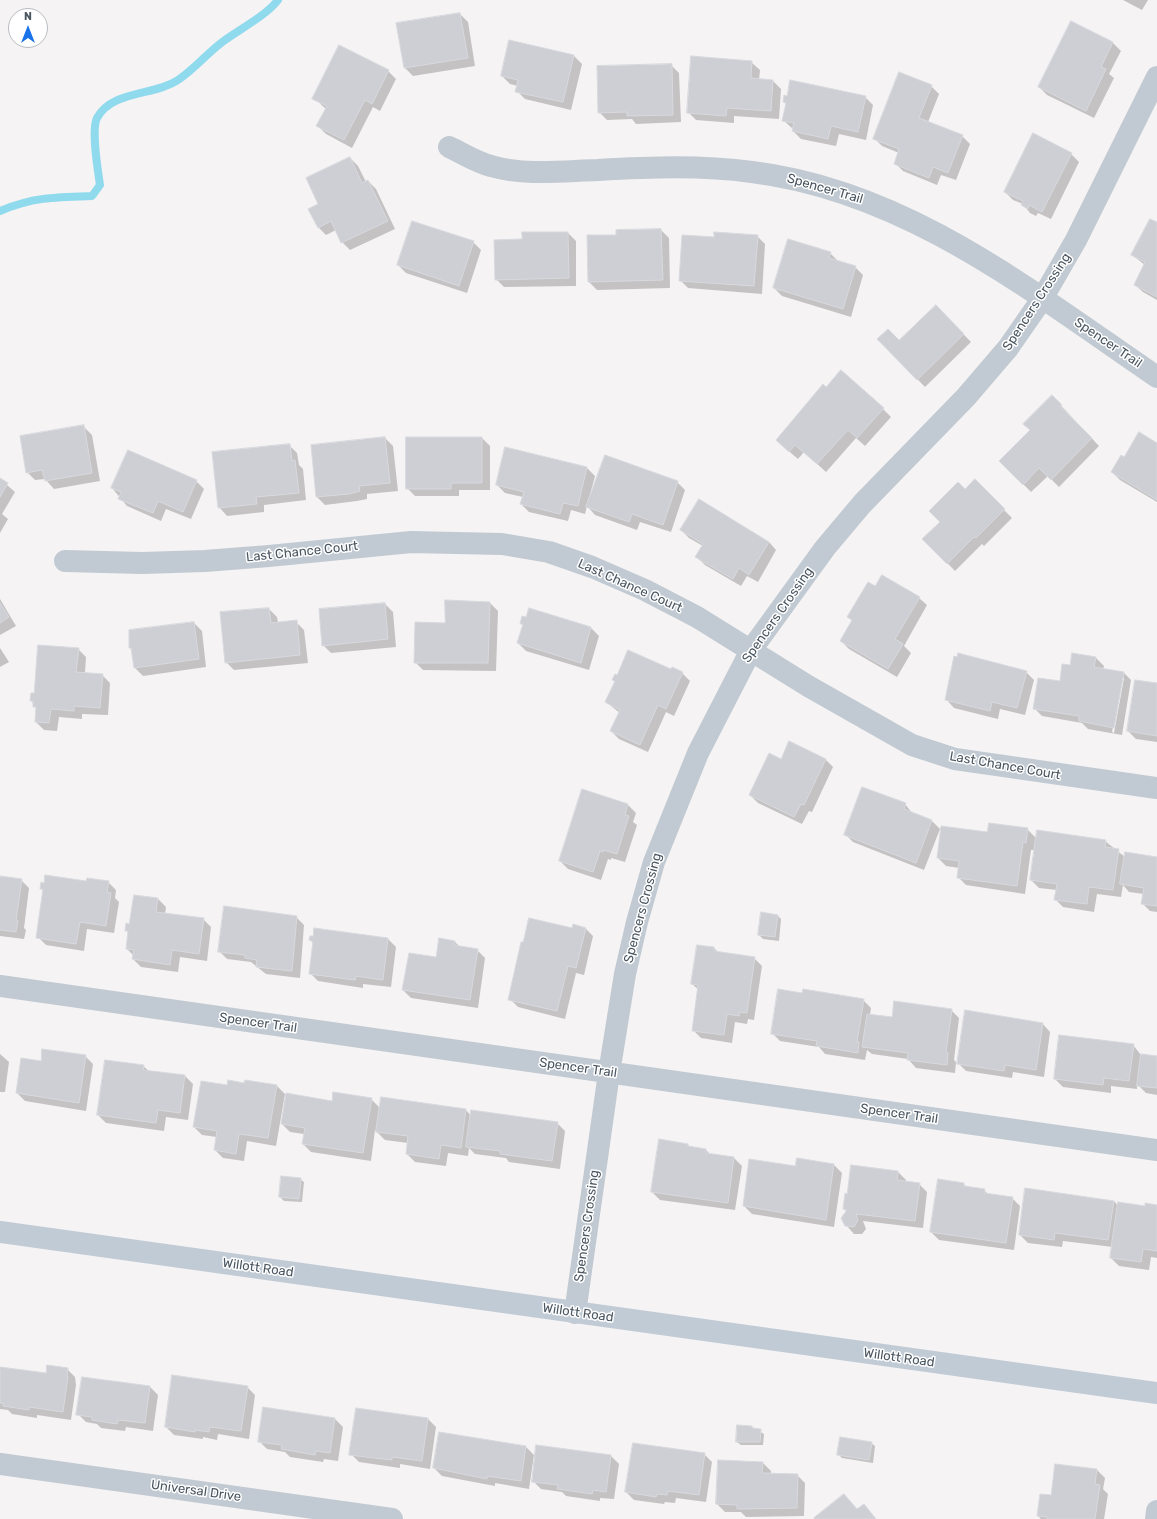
<!DOCTYPE html>
<html>
<head>
<meta charset="utf-8">
<style>
	body { margin:0 }
	#map { position:relative; width:1157px; height:1519px; overflow:hidden; background:#f5f3f3; font-family:Rubik,sans-serif }
	canvas { display:block }
	.north { position:absolute; left:8px; top:8px; width:40px; height:40px; box-sizing:border-box; background:#fff; border:1px solid #b7bbc0; border-radius:50%; rotate:0deg; font-size:11px; font-weight:700; line-height:16px; text-align:center; color:#4a5661 }
	.north::after { content:''; display:block; margin:auto; width:14px; height:18px; background:#1a73e8; clip-path:polygon(50% 0,100% 100%,50% 72%,0 100%) }
</style>
</head>
<body>
<div id="map">
<canvas width="1157" height="1519"></canvas>
<div class="north">N</div>
</div>
<script>
const ctx = document.querySelector('canvas').getContext('2d');
ctx.lineJoin = 'round';
function fillPath(path, color) { ctx.fillStyle = color; ctx.fill(path, 'evenodd'); }
function strokePath(path, color, width, dash) { ctx.strokeStyle = color; ctx.lineWidth = width; ctx.lineCap = dash ? 'butt' : 'round'; ctx.setLineDash(dash || []); ctx.stroke(path); }
function write(font, color, halo, rows, align = 'center') {
  ctx.font = font + ' Rubik,sans-serif'; ctx.lineWidth = 3; ctx.setLineDash([]); ctx.textBaseline = 'middle'; ctx.strokeStyle = halo; ctx.fillStyle = color; for (const [text, x, y, turn = 0] of rows) {
    ctx.save(); ctx.translate(x, y); ctx.rotate((+turn || 0) * Math.PI / 180); ctx.textAlign = isNaN(turn) ? turn : align; if (halo) ctx.strokeText(text, 0, 0); ctx.fillText(text, 0, 0); ctx.restore();
  }
}
fillPath(new Path2D(`
	M1123 0H1148L1142 10Z
	M460 14 468 22 475 66 413 76 405 68Z
	M1071 22 1113 43 1121 51 1109 74 1114 78 1094 118 1047 95 1039 87Z
	M574 56 582 64 571 110 525 99 517 91 518 86 510 84 502 76Z
	M751 62 760 70 759 80 773 81 781 89 779 119 734 116V123L696 120 688 112Z
	M671 65 679 73 681 122 636 124 632 119 607 120 599 112Z
	M388 71 396 79 380 111 373 107 352 148 326 134 318 126 326 109 314 98Z
	M931 86 939 94 928 122 962 136 970 144 956 180 941 175 937 185 903 171 895 163 899 153 882 146 874 138Z
	M865 97 873 105 866 140 839 134 836 146 801 139 793 131V129L783 120 786 104 784 102Z
	M1071 154 1079 162 1051 219 1038 213 1036 216 1030 213 1023 204 1013 200 1005 192Z
	M350 158 358 166 366 182 368 181 376 189 395 229 350 250 342 242 336 230 326 235 318 227 319 204Z
	M1157 223V300L1143 292 1135 285 1145 265 1132 255Z
	M661 230 669 238 670 288 597 290 589 282 588 236 617 235Z
	M568 233 576 241V286L504 287 496 279 523 240Z
	M757 236 765 244 762 294 688 288 680 280 715 238Z
	M473 242 481 250 467 293 406 273 398 265Z
	M830 253 839 262 855 267 863 275 851 317 782 296 774 288Z
	M936 306 971 342 925 387 878 339 899 342Z
	M826 388 883 409 891 417 865 446 856 438 826 472 804 452 798 459 785 448Z
	M1052 396 1099 446 1059 487 1048 476 1031 492 1000 461 1031 430Z
	M84 427 92 435 100 481 54 489 45 479 35 480 27 472Z
	M385 438 393 446 398 491 367 494V499L357 501 325 505 317 497Z
	M407 438H482L490 446V490H459V496H415L407 488Z
	M1157 444V502L1120 480 1112 472 1124 458Z
	M289 445 297 453 299 465 303 469 306 500 264 505V512L227 516 219 507Z
	M587 468 595 476 590 495H592L677 482 685 490 671 532 640 522 637 530 595 515 587 506 585 514 571 510 568 521 529 512 521 504 523 497 505 493 497 485Z
	M0 479 15 492 2 514 8 519 0 533Z
	M196 481 204 489 191 519 166 509 161 521 127 506 112 488Z
	M975 481 1012 518 984 546 982 544 955 571 924 539 941 522 965 490Z
	M681 530 769 542 776 550 758 582 747 576 741 586 705 565 697 557 703 546 689 538Z
	M876 588 919 598 927 605 904 646 911 653 897 677 849 649 841 641 853 621 849 617Z
	M0 599 16 626 0 635Z
	M490 603 498 611 496 671 423 670 415 662 446 624Z
	M385 604 393 612 396 647 331 653 323 645Z
	M269 609 277 617 278 623 296 622 304 630 308 663 234 670 226 662Z
	M527 619 591 628 599 636 589 670 526 651 518 643 524 626 521 623Z
	M194 623 202 631 206 667 143 676 135 668 132 650 130 647Z
	M0 648 9 662 0 667Z
	M78 649 86 657 85 673 102 675 110 683 108 715 82 714V719L59 717 57 731 44 730 36 722 37 710 31 700Z
	M1096 658 1104 666 1103 669 1123 672 1131 680 1122 735 1088 729 1082 723 1042 716 1034 708 1060 682 1071 666ZM1122 678H1124L1114 733 1112 732Z
	M671 670 682 673 690 681 674 716 666 712 648 752 619 739 611 731 620 713 606 702 615 682 613 680 618 676Z
	M1026 672 1034 680 1025 715 1000 709 998 719 954 708 946 699Z
	M1157 684V742L1136 739 1128 731Z
	M825 759 833 767 812 812 809 811 802 824 758 803 750 795 781 760Z
	M583 790 628 805 636 813 633 822 637 825 625 862 611 858V860L608 859 601 880 568 869 560 861Z
	M905 804 913 814 932 821 940 829 924 870 853 842 845 834Z
	M1027 829 1037 839 1105 841 1125 857 1157 858V912L1150 911 1142 903 1144 894 1129 892 1123 885 1121 897 1097 894 1094 912 1063 907 1055 899 1057 890 1039 888 1031 880 1035 850H1031L1025 894 966 885 958 877 959 868 946 866 938 858 988 834Z
	M0 877 21 880 29 888 24 928 26 930 24 939 0 936Z
	M87 882H108L116 890 115 898 119 902 114 933 87 929 84 951 46 945 38 937 44 892 41 889Z
	M158 899 166 907 165 914 203 919 211 927 207 961 180 957 178 972 141 967 133 959 134 956 127 949 129 933 126 930Z
	M777 915 781 919 779 941 763 939 759 935Z
	M296 917 304 925 300 978 266 974 251 962 227 959 219 951Z
	M585 928 593 936 584 975 576 973 565 1019 518 1007 510 999 573 929Z
	M315 929 388 939 396 947 391 987 363 984V988L318 981 310 973 314 944 310 940 314 937Z
	M455 942 460 947 477 950 485 958 478 1008 411 998 403 990Z
	M714 948 719 953 754 958 762 966 754 1020 748 1019 747 1024 735 1022 732 1043 701 1038 693 1030 699 990 692 984Z
	M803 994 863 1000 871 1008 870 1015 892 1018 951 1010 959 1018 954 1060 956 1062 955 1073 916 1068 908 1059 872 1054 867 1050 865 1060 825 1054 819 1047 780 1041 772 1033Z
	M1042 1023 1050 1032 1044 1077 1013 1072 1012 1078 966 1071 958 1063Z
	M1133 1045 1141 1055 1157 1057V1095L1146 1093 1137 1084V1089L1111 1086V1093L1063 1087 1055 1079Z
	M0 1054 9 1062 5 1092H0Z
	M85 1056 93 1064 86 1111 25 1101 17 1093 42 1062Z
	M143 1066 149 1071 185 1076 193 1084 188 1120 166 1117 164 1131 106 1123 98 1115Z
	M245 1084 277 1086 285 1094 276 1146 247 1141 244 1161 223 1158 215 1150 217 1137 202 1135 194 1127Z
	M371 1099 380 1108 466 1110 471 1116 557 1123 565 1131 560 1169 509 1162 506 1158 475 1154 469 1148 468 1156 448 1153 446 1166 415 1162 407 1154 408 1143 385 1140 375 1130 371 1161 311 1152 303 1144 304 1134 290 1132 282 1124 332 1102Z
	M688 1145 691 1148 706 1150 711 1155 734 1158 742 1166 735 1210 660 1200 652 1192Z
	M797 1159 834 1165 842 1173 834 1227 752 1214 744 1206 796 1167Z
	M898 1172 906 1180V1182L919 1184 927 1192 923 1228 863 1221 866 1229 862 1234H854L846 1225 847 1212 844 1209 848 1195Z
	M300 1179 304 1182 302 1202 284 1201 280 1197Z
	M963 1184 967 1187 984 1190 989 1195 1012 1198 1020 1206 1014 1250 939 1240 931 1232Z
	M1114 1201 1119 1207H1145L1157 1206V1258L1151 1257 1149 1270 1119 1266 1111 1258 1113 1247 1063 1241 1062 1247 1028 1243 1020 1235Z
	M0 1368 47 1374 67 1369 75 1377 76 1385 71 1420 37 1415V1418L12 1414 8 1410 0 1409Z
	M150 1387 158 1395 153 1431 126 1427 125 1431 101 1428 97 1424 86 1422 78 1414Z
	M247 1387 255 1395 249 1439 218 1434 217 1440 203 1437V1439L174 1435 166 1427Z
	M264 1408 335 1419 343 1427 338 1461 324 1459 323 1462 290 1457 285 1452 267 1449 259 1441Z
	M428 1419 436 1427 430 1469 400 1464V1468L359 1462 351 1454Z
	M752 1427 764 1434 763 1445H741L737 1442Z
	M871 1443 875 1446 873 1463 842 1458 838 1454Z
	M526 1447 534 1455 529 1489 495 1483V1486L442 1476 434 1468Z
	M704 1454 712 1462 706 1502 676 1498 675 1503 665 1502 664 1504 634 1500 626 1492Z
	M611 1456 619 1464 614 1499 600 1498V1501L566 1496 562 1492 541 1489 533 1481Z
	M763 1463 771 1471V1474L797 1475 805 1483 804 1516 746 1517 741 1512H725L717 1504Z
	M1097 1470 1105 1478 1103 1489 1108 1494 1104 1519H1041L1038 1516 1052 1496Z`), '#0003');
strokePath(new Path2D(`
	M0 211C33 197 57 197 92 196L100 185C98 171 91 130 97 118 112 90 154 96 178 80 195 69 208 52 225 40 240 29 267 15 278 0`), '#90daee', 8);
const building = new Path2D(`
	M460 13 468 58 404 68 396 23Z
	M1071 21 1113 42 1101 67 1106 69 1086 111 1038 87Z
	M509 40 574 55 563 102 515 92 518 80 501 76Z
	M339 45 389 70 372 104 365 100 344 140 316 126 327 106 312 99Z
	M691 56 752 61 751 78 773 80 771 111 727 108 726 116 687 113Z
	M672 64 673 115 627 116V112L598 113 597 66Z
	M899 72 932 85 919 118 963 135 948 173 933 167 929 178 894 164 899 149 873 139Z
	M790 80 866 96 858 132 831 126 828 139 792 131 794 123 782 121 786 103 783 102 784 95 787 96Z
	M1033 133 1072 153 1042 212 1029 205 1028 209 1021 205 1023 201 1004 192Z
	M350 157 362 183 368 180 388 221 341 243 331 221 318 228 308 209 318 204 306 178Z
	M1150 219 1157 222V297L1134 285 1145 262 1131 255Z
	M412 221 474 241 459 286 397 265Z
	M661 229 663 280 588 282 587 235H616V230Z
	M522 232H568L569 278 495 280 494 240 522 239Z
	M714 232 758 235 754 286 679 281 682 235 714 237Z
	M788 239 831 252 829 258 856 266 843 309 773 288Z
	M936 305 964 334 917 380 877 339 888 329 899 340Z
	M841 370 884 408 857 438 848 430 817 464 795 445 789 452 776 440 823 384 826 387Z
	M1052 395 1062 405 1060 406 1092 438 1051 480 1039 468 1023 485 999 461 1030 430 1023 424Z
	M84 425 92 473 45 481 42 470 26 473 20 436Z
	M1139 432 1157 443V500L1111 472 1121 455 1124 457Z
	M385 437 390 483 359 486 360 491 349 494 316 497 311 445Z
	M406 437H482V483H451V489H406Z
	M290 444 292 461 295 460 299 493 256 497 257 504 218 508 212 452Z
	M505 447 587 467 578 506 563 503 560 514 520 504 524 492 496 485Z
	M128 450 197 480 183 512 158 501 153 513 118 499 121 492 111 488Z
	M605 455 678 481 663 525 632 514 629 522 586 507Z
	M0 478 8 483 0 497Z
	M975 479 1005 509 976 538 974 537 947 564 922 539 940 522 929 511 958 482 965 489Z
	M699 499 769 542 749 575 739 568 733 579 695 557 703 544 680 530Z
	M882 575 920 597 895 639 903 644 888 669 840 641 852 620 847 617 868 582 875 586Z
	M445 600 490 602 488 663H414L415 622 445 623Z
	M0 603 9 617 0 623Z
	M385 603 388 639 322 646 319 609Z
	M269 608 271 623 297 620 300 655 225 663 220 612Z
	M529 608 591 627 581 663 517 643 523 624H520L522 616 526 617Z
	M194 622 199 659 134 668 131 648H129V630Z
	M38 645 79 648 76 672 103 674 100 708 74 706V711L51 709 49 723 35 722 36 707H33V701H30L31 693H34Z
	M628 650 671 669 672 667 683 672 666 709 658 705 640 745 610 731 620 710 605 702 615 681 612 680 615 674 617 675Z
	M958 653 1027 671 1017 708 992 702 990 711 945 700 954 656 957 657Z
	M1072 653 1096 657 1094 667 1124 672 1114 728 1079 721V716L1033 709 1038 678 1060 681 1062 664 1070 665Z
	M1135 680 1157 683V736L1127 731Z
	M789 741 826 759 804 805 801 804 794 817 749 795 769 753 781 759Z
	M862 787 906 803 904 809 932 820 916 863 844 835Z
	M582 789 628 804 625 815 629 816 617 854 603 850V852L600 851 593 872 559 861Z
	M989 823 1028 828 1026 843 1023 842 1017 886 957 878 959 861 937 858 941 826 987 832Z
	M1037 830 1106 840 1105 847 1119 849 1113 890 1089 887 1087 904 1054 900 1057 884 1030 880Z
	M1125 852 1157 857V906L1141 904 1144 888 1120 884Z
	M45 875 86 881 87 878 109 881 107 892 111 893 106 926 80 922 76 944 36 938 43 889H40L41 882 44 883Z
	M0 876 22 879 16 920 18 921 16 932 0 930Z
	M134 895 158 898 156 912 204 918 199 954 172 950 170 965 132 959 134 950 126 949 128 931H125L126 923 129 924Z
	M224 906 297 916 292 971 256 967 257 960 245 958V955L218 952Z
	M761 912 778 915 775 937 758 935Z
	M529 918 572 928 573 924 586 928 576 968 568 966 557 1011 508 1000 521 942H523Z
	M314 928 388 938 383 980 356 976 355 980 309 974 313 941 309 940 310 936H313Z
	M439 938 455 941 454 945 478 949 470 1000 402 990 409 953 436 957Z
	M697 945 714 947V951L755 957 747 1013 740 1012 739 1016 727 1014 724 1035 692 1031 698 985 691 984Z
	M778 989 802 993 803 989 864 999 857 1042H859L858 1053 816 1046 817 1041 771 1034Z
	M894 1001 952 1009 946 1052 948 1053 947 1065 907 1060 908 1053 862 1047 867 1014 892 1017Z
	M965 1010 1043 1023 1036 1070 1005 1065 1004 1071 957 1064Z
	M1059 1035 1134 1044 1129 1081 1104 1078 1103 1085 1054 1079Z
	M42 1049 86 1055 79 1103 16 1093 21 1058 41 1061Z
	M1141 1054 1157 1056V1088L1137 1086Z
	M105 1060 144 1065 143 1070 185 1075 180 1113 158 1110 156 1123 97 1115Z
	M228 1080 244 1083 245 1080 277 1085 268 1138 239 1134 236 1154 214 1150 217 1131 193 1127 201 1081 227 1085Z
	M333 1092 372 1098 363 1153 302 1144 305 1128 281 1124 286 1093 332 1101Z
	M381 1097 466 1109 461 1148 441 1145 439 1159 406 1154 408 1136 376 1132Z
	M471 1110 558 1122 552 1161 500 1154V1151L466 1147Z
	M659 1139 688 1144V1146L706 1149V1153L734 1157 728 1203 651 1192Z
	M797 1158 834 1164 826 1220 743 1206 749 1159 795 1166Z
	M851 1165 898 1171 897 1180 920 1183 915 1221 856 1214 858 1220 854 1227 845 1226 841 1218 847 1210 843 1209 845 1193 847 1194Z
	M281 1176 301 1178 299 1199 279 1197Z
	M938 1179 964 1183V1186L985 1189 984 1193 1013 1197 1006 1243 930 1232Z
	M1025 1188 1114 1201 1108 1240 1055 1233 1054 1240 1019 1235Z
	M1118 1202 1145 1206V1203L1157 1205V1251L1143 1249 1141 1262 1110 1258Z
	M47 1365 68 1368 67 1376H68L63 1412 29 1407V1410L3 1406V1403H0V1367L46 1373Z
	M172 1375 248 1386 241 1431 210 1427 209 1432 195 1430V1432L165 1427Z
	M82 1377 150 1386 145 1423 118 1420 117 1424 92 1420V1417L76 1415Z
	M263 1407 335 1418 330 1453 316 1451 315 1455 281 1449 282 1445 258 1442Z
	M356 1408 428 1418 422 1461 392 1457V1460L349 1455Z
	M737 1425 752 1426V1428L761 1429 760 1442H736Z
	M439 1432 526 1446 521 1481 487 1476V1479L433 1468Z
	M840 1437 872 1442 869 1460 837 1455Z
	M633 1443 705 1453 699 1495 668 1491 667 1495 657 1494 656 1497 625 1492Z
	M536 1445 611 1455 606 1492 593 1490 592 1494 557 1489 558 1485 532 1482Z
	M718 1460 763 1462 762 1473 798 1474 797 1508 737 1509V1505L716 1504Z
	M1055 1464 1097 1469 1095 1484 1100 1485 1095 1519H1047V1517L1037 1516 1040 1494 1051 1495Z
	M844 1494 857 1509 864 1504 876 1519H815L814 1518Z`);
fillPath(building, '#cdcfd5');
strokePath(building, '#d7d9de', 1);
strokePath(new Path2D(`
	M449 147C462 153 476 162 491 166 525 176 563 171 598 170 650 167 701 165 752 172 907 191 1032 292 1157 377
	M65 561 142 563 205 561 269 556 411 542 502 544 549 552 592 567 645 590 697 617 808 686 912 745 955 759 1157 788
	M0 986 1157 1150
	M575 1313 609 1073 625 974 637 922 654 862 698 753 751 650 825 548 862 504 966 397 1008 348 1042 299 1076 240 1157 77
	M0 1464 392 1519
	M1156 1519 1157 1511`), '#c1cad2', 22);
strokePath(new Path2D(`
	M0 1232 1157 1393`), '#c1cbd6', 22);
write('13px', '#4a5661', '#fff', [
	["Spencer Trail",825,189,16],
	["Spencers Crossing",1037,302,-57],
	["Spencer Trail",1108,343,34],
	["Last Chance Court",302,552,-6],
	["Last Chance Court",630,586,24],
	["Spencers Crossing",778,615,-55],
	["Last Chance Court",1005,766,10],
	["Spencers Crossing",643,908,-75],
	["Spencer Trail",258,1023,8],
	["Spencer Trail",578,1068,8],
	["Spencer Trail",899,1114,8],
	["Spencers Crossing",587,1226,-82],
	["Willott Road",258,1268,8],
	["Willott Road",578,1313,8],
	["Willott Road",899,1358,8],
	["Universal Drive",196,1491,8]
]);
</script>
</body>
</html>
